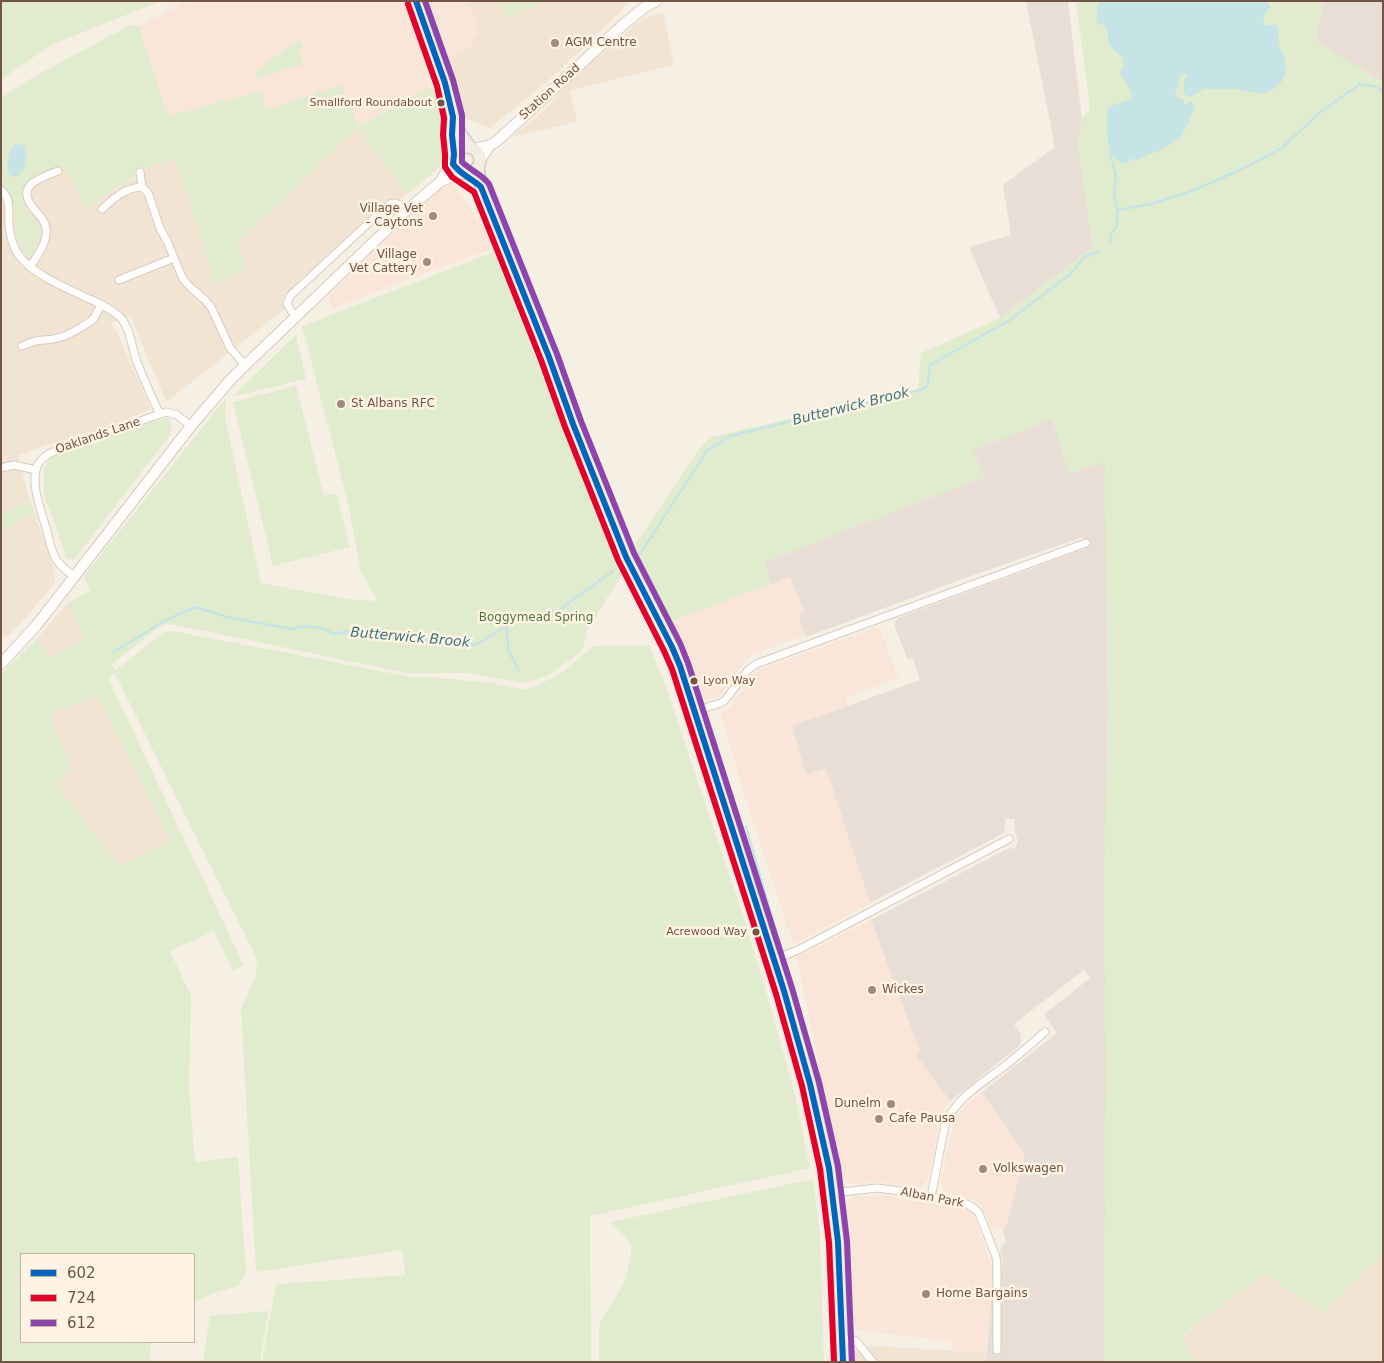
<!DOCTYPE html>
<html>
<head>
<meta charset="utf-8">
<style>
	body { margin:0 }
	#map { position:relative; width:1384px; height:1363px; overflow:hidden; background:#f6efe4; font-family:"DejaVu Sans",sans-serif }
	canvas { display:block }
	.frame { position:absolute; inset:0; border:2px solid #725445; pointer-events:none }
	.legend { position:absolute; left:20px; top:1253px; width:175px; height:90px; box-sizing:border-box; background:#fff4e4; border:1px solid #c7b4a4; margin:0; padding:6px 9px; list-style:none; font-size:15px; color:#725445 }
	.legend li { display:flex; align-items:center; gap:10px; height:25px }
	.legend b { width:25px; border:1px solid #c7b4a4 }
</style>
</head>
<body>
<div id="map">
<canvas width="1384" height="1363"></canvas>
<div class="frame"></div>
<ul class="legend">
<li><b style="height:6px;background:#0065bd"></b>602</li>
<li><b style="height:6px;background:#e4002b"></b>724</li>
<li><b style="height:6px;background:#8e44ad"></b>612</li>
</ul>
</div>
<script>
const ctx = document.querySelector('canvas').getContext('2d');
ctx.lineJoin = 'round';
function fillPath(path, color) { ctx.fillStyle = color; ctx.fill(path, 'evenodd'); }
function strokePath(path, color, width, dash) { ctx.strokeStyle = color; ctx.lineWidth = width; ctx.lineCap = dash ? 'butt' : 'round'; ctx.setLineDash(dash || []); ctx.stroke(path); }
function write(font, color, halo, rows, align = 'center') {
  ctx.font = font + ' "DejaVu Sans",sans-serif'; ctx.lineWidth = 5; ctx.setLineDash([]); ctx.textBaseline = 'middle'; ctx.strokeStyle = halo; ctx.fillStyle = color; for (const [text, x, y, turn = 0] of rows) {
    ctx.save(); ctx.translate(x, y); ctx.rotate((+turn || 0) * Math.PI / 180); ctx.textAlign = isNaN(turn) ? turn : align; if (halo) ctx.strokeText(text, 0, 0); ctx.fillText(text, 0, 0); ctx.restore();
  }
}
fillPath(new Path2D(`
	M468 1H630L600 32 549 80 490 128 465 118 442 58 473 46 471 40 479 36Z
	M663 12 674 65 570 90 577 122 512 137 549 106 569 81 641 20Z
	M30 79 84 209 145 169 175 160 198 227 216 285 235 245 357 126 407 194 400 200 392 199 387 201 285 295 283 302 285 309 166 402 131 317 110 323 116 330 151 409 106 428 43 446 18 456 30 501 1 515V98Z
	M35 514 54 569 55 583 20 624 6 638 1 632V531Z
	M67 603 86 639 49 658 37 639Z
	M98 696 172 842 120 866 54 783 49 713Z
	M1383 1254V1357L1379 1362H1204L1191 1357 1185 1344 1184 1334 1265 1274 1323 1313Z
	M869 1346 986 1352V1362H850V1353Z`), '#f2e4d3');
fillPath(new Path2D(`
	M187 1H468L480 36 471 40 473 46 426 63 431 87 357 126 341 85 267 109 261 91 168 116 139 26Z
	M448 182 453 183 491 240 490 250 411 278 332 309 328 296 413 213Z
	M790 577 804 613 798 615 805 635 754 654 745 662 720 696 715 699 705 700 698 696 684 657 669 622Z
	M878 627 881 631 898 678 845 698 848 706 793 726 826 767 870 903 793 944 744 794 720 711 729 709 756 671 874 628Z
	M871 920 920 1051 916 1055 950 1101 944 1111 940 1121 928 1179 922 1187 917 1188 880 1182 852 1184 847 1183 841 1177 797 957Z
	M982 1092 1025 1155 1007 1223 1003 1230 993 1229 989 1223 983 1208 980 1205 970 1198 947 1193 944 1190 941 1182 954 1121 961 1110Z
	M855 1196H887L973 1211 992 1267V1286L986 1352 952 1350 951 1341 856 1330 849 1295 844 1205 848 1200Z`), '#fae5d9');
fillPath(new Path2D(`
	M1026 1H1068L1082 120 1078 145 1093 247 1000 318 969 247 1011 235 1003 185 1055 147Z
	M1323 1H1383V82L1316 42Z
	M1053 418 1105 461 1108 710 1104 900 1106 1059 1104 1362H986L992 1286V1267L1003 1266 1000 1251 1002 1245 1006 1242 1003 1230 1007 1223 1025 1155 982 1092 1057 1033 1044 1015 1090 978 1084 970 1014 1024 1021 1034V1042L1018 1047 950 1101 916 1055 920 1051 871 920 1007 849 1015 848 1018 842 1015 833 1014 819H1005V830L1002 834 870 903 826 768 806 774 792 726 920 680 913 658 908 660 895 627V622L898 618 1087 548 1083 537 979 573 806 637 798 615 804 612 790 577 771 584 764 562 986 476 971 451Z`), '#e8ded5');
fillPath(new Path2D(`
	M1 1H161L51 45 1 80Z
	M501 1H548L507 18Z
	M1076 1H1323L1316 42 1383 82V1254L1323 1313 1265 1274 1184 1333 1185 1344 1191 1357 1204 1362H1104L1106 1059 1104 900 1108 710 1105 461 1069 475 1052 418 972 451 986 476 764 562 771 584 669 622 633 548 699 449 711 437 918 389 921 353 1000 318 1093 247 1078 145 1082 120 1090 109Z
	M130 25 139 26 168 116 261 91 267 109 341 85 358 126 431 87 436 92C441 115 456 150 437 169 428 178 417 186 407 194L357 127 236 245 246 268 216 285 198 227 175 160 145 169 84 209 66 165 32 180C24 186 24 192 22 200L28 212 34 216 41 229 42 235 39 237 33 250 35 253 32 256 25 253C20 245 15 234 14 224 13 211 15 200 8 189L6 190 1 186V98L30 79Z
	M301 40 303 48 299 50 304 64 257 79 255 73 288 47Z
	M494 252 598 517 623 572 587 631 583 648 574 657 547 676 524 683 469 673H407L166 623 159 627 111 665 115 671 164 632 173 631 411 677H431L491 683 526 690 557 676 594 646 649 645 665 684 744 918 766 992 796 1099 810 1168 590 1216 591 1362H262L276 1284 405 1275 410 1289 405 1272 402 1250 256 1272 241 1009 255 978 257 959 114 672 109 680 244 966 232 970 214 931 170 951 191 996 189 1088 195 1162 238 1157 246 1272 238 1286 217 1292 194 1302V1254H21V1342H151L149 1362H1V674L37 639 49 657 86 639 67 603 90 591 84 576 226 398 225 418 261 583 346 599 378 601 361 573 349 507 302 326ZM98 696 172 841 120 866 55 783 72 770 49 713Z
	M296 335 306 379 232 397Z
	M296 386 324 495 337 494 350 547 273 566 233 402Z
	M168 417 172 426 170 435 74 560 66 558 56 526 44 496V468L52 456 76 446Z
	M30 501 35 514 1 531V515Z
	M813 1179 820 1237 824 1362H599V1331L600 1322 624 1284 631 1255V1245L627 1238 610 1222Z
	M268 1311 260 1362H203L210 1316Z`), '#e1ecce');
fillPath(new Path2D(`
	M1100 1H1265L1271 6 1265 14 1263 23 1268 26 1275 24 1279 28 1278 44 1284 56 1286 72 1283 80 1274 89 1262 94 1234 89H1204L1190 97 1184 94V81L1188 74 1181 75 1175 96 1183 99 1185 105 1191 101 1195 108 1182 136 1163 149 1136 160 1133 158 1130 161 1125 164C1103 157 1108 130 1107 111 1112 101 1124 105 1132 97L1131 92 1119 72 1124 66 1123 58 1110 46 1106 27 1097 22V6Z
	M17 144 23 145C29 157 27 172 15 177L9 175C6 165 7 149 17 144Z`), '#c6e4e5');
strokePath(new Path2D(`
	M1110 152 1116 176 1114 196 1117 210V226L1111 234 1110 244
	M1117 210 1151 204 1192 191 1244 168 1282 148 1319 113 1360 84 1377 87 1383 91
	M640 554 707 451 730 436 924 389 928 384 930 365 1010 320 1069 275 1085 257 1100 251
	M114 652 166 620 195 607 231 618 292 629 307 626 324 629 334 634 349 631 368 634 475 645 507 626
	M518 670 508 649 507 626 513 619 559 610 613 571
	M746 827 777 935`), '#c6e4e5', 2.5);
const street = new Path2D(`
	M140 172 142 187 148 193 160 228 167 241 183 279 190 287 205 300 211 307 230 348 245 365
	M1 190C12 199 8 213 9 226 10 235 13 246 18 254 33 276 73 291 96 302 104 306 112 310 119 316 131 328 131 346 137 362 144 379 151 397 160 414
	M102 209C113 199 126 187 142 187
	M30 267C37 256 48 242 46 228 45 220 39 215 34 209 14 185 40 178 58 171
	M119 280 174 258
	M295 317 287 304 290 296 388 205C395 200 401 206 406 211
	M22 346 35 341 54 339 67 335 80 328 91 321 94 318 101 305
	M1 468 14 465 36 470
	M74 576C67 571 59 566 55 557 51 549 49 540 47 531 42 513 28 480 39 463 45 454 53 452 62 448L166 412 177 415 191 426
	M695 711 721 703 726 699 748 670 756 664 1086 543
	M774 960 800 949 944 873 1009 839
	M833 1193 877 1188 900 1191 967 1204 975 1209 979 1213 996 1257 997 1266V1350
	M931 1197 945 1125C955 1098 984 1082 1006 1065 1019 1055 1032 1043 1045 1032
	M843 1339 856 1341 873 1362`);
const secondary = new Path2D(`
	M474 149 490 145 496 142 625 23 645 7 656 1
	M480 160 490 145
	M441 181 453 160
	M1 664 36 626 191 426 232 378 406 211 441 181 461 173`);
const primary = new Path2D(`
	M416 1 431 46 445 83 453 117 460 133 470 147
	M453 121 452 135 454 154
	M454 160a13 13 0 1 1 26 0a13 13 0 1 1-26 0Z
	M478 167 481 187 484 195 549 357 573 424 626 557 672 647 680 666 695 711 753 897 784 991 810 1084 829 1168 838 1242 843 1362`);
strokePath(street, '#d7ccc2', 9);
strokePath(secondary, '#d6cbc1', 12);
strokePath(primary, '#d5cac2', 14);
strokePath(street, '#fefdfb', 7);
strokePath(secondary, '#fefdfb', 10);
strokePath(primary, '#f2ece1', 11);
strokePath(new Path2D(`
	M416 1 445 83 453 117 452 135 454 154 453 164C460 174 472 179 481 187L549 357 573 424 626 557 672 647 680 666 784 991 810 1084 829 1168 838 1242 843 1362`), '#0065bd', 6);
strokePath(new Path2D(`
	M408 4 437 86 444 118 443 135 445 154V167L452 177 474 192 541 360 565 427 618 560 664 651 672 669 776 994 802 1086 820 1169 829 1243 834 1362`), '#e4002b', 6);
strokePath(new Path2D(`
	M425 1 453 80 462 115V162C470 170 482 174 489 184L557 354 581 421 634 553 680 643 688 663 792 988 819 1082 838 1166 847 1241 852 1362`), '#8e44ad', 6);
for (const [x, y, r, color] of [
	[555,43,5,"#a08a7d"],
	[441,103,4.5,"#725445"],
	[433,216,5,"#a08a7d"],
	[427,262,5,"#a08a7d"],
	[341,404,5,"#a08a7d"],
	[694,681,4.5,"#725445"],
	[756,932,4.5,"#725445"],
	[872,990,5,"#a08a7d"],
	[891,1104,5,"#a08a7d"],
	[879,1119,5,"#a08a7d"],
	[983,1169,5,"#a08a7d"],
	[926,1294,5,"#a08a7d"]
]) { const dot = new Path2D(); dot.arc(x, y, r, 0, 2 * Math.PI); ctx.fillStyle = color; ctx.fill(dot); strokePath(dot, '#fff4e4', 2); }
write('11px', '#725445', '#fff4e4', [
	["Smallford Roundabout",432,103],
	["Lyon Way",703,681,"left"],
	["Acrewood Way",747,932]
], 'right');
write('12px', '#725445', '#fff4e4', [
	["AGM Centre",565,43],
	["Village Vet",423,209,"right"],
	["- Caytons",423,223,"right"],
	["Village",417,255,"right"],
	["Vet Cattery",417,269,"right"],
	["St Albans RFC",351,404],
	["Wickes",882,990],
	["Dunelm",881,1104,"right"],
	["Cafe Pausa",889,1119],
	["Volkswagen",993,1169],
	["Home Bargains",936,1294]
], 'left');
write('12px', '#725445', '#fff4e4', [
	["Station Road",550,92,-42],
	["Oaklands Lane",98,436,-19],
	["Alban Park",932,1198,11]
]);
write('12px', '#50783d', '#fff4e4', [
	["Boggymead Spring",536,618]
]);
write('italic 14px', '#3c7780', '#fff4e4', [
	["Butterwick Brook",851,407,-14],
	["Butterwick Brook",410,638,5]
]);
</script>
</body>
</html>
